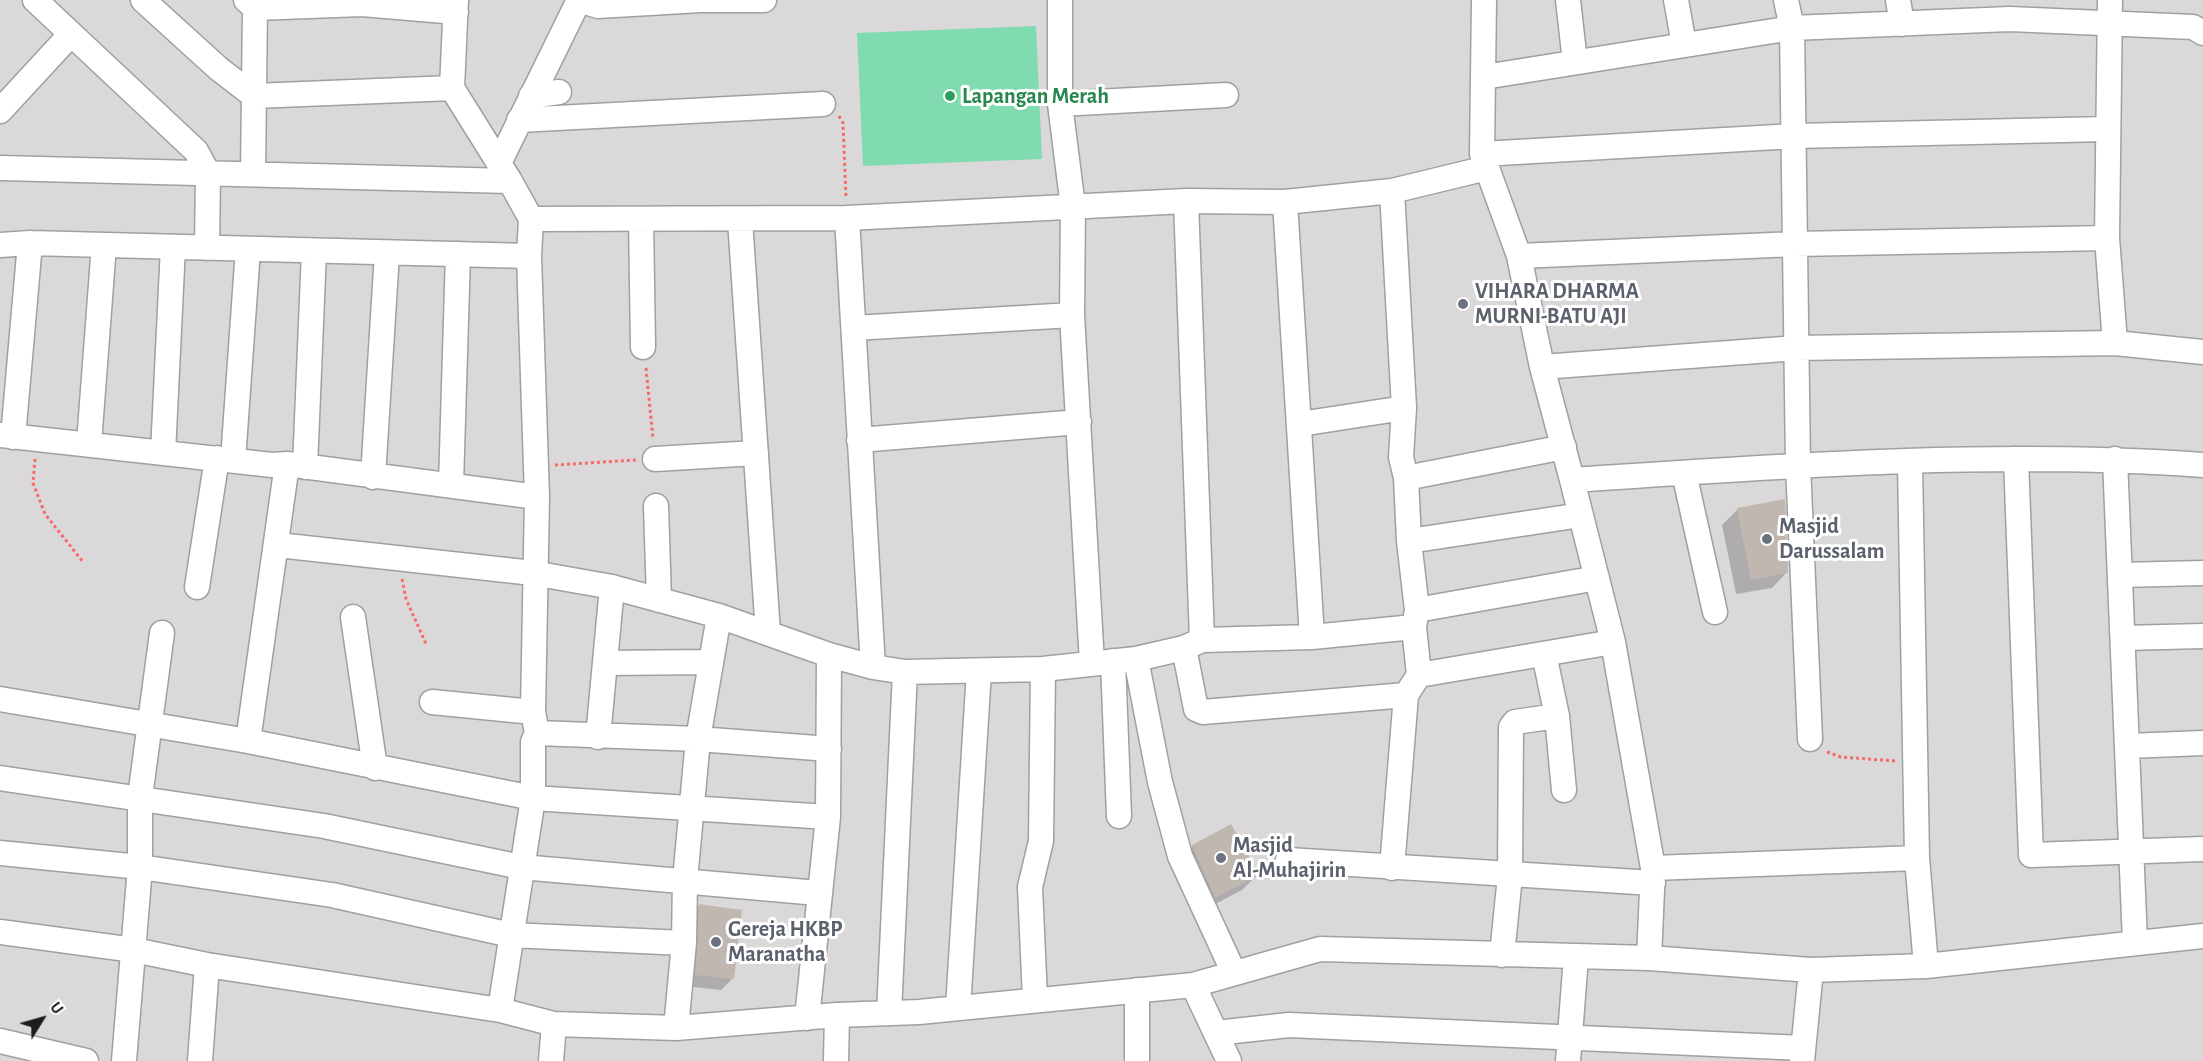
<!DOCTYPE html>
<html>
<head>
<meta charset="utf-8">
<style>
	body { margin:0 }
	#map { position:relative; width:2203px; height:1061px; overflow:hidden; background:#ede8e1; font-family:"Alegreya Sans",sans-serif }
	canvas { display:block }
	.north { position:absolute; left:12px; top:989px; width:60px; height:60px; -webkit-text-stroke:4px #fff; paint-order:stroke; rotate:53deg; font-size:16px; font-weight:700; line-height:24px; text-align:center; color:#1c1c1c }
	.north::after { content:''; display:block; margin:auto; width:21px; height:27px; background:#1c1c1c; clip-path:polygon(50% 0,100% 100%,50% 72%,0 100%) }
</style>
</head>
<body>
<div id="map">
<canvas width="2203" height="1061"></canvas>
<div class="north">U</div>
</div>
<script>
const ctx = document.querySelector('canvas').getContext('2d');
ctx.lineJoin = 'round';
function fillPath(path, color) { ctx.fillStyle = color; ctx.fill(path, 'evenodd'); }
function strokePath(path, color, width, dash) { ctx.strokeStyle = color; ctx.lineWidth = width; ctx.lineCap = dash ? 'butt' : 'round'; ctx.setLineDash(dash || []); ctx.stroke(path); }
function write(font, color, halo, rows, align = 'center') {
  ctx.font = font + ' "Alegreya Sans",sans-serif'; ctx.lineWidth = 6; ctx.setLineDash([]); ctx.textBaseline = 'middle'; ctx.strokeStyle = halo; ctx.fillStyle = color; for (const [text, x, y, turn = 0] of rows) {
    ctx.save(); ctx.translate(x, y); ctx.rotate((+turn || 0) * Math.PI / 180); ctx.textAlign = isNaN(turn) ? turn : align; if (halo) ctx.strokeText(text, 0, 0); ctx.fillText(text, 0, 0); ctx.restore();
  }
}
fillPath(new Path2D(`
	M0 0H2203V1061H0Z`), '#dad8d9');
fillPath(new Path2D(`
	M1036 26 1042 159 863 166 857 33Z`), '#80dbb0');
fillPath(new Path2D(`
	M1737 510 1787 572 1772 588 1736 594 1722 525Z
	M1193 846 1257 875 1242 890 1200 912 1177 861Z
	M699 906 732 979 721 990 685 986 688 917Z`), '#0003');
fillPath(new Path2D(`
	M1785 499 1788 573 1751 580 1737 508Z
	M1231 824 1259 875 1215 898 1192 845Z
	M699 904 742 910 734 979 695 975Z`), '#c1b7b1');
const minor = new Path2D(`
	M35 0 196 151 208 173 207 248
	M143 0 219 69 254 96 452 88
	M246 0 255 8 253 174
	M456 0 452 88 510 181 531 219 529 256 537 497 533 712 537 733 533 742V798L500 1010
	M1060 0V104L1073 207 1072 315 1092 663
	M1484 0 1482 154 1519 256 1542 367 1572 480C1782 466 1993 450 2203 465
	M1568 0 1575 62
	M1676 0 1684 45
	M1786 0 1792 28 1798 465 1810 739
	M1898 0 1902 24
	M2110 0 2107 238 2115 343
	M255 8 362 4 456 12
	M1484 77 1792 28 2010 19 2193 27 2203 33
	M531 96 559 92
	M1060 104 1226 95
	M0 111 71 34
	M519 120 823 104
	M1482 154 1794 136 2107 129
	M499 163 579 0 598 6 700 0H764
	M0 168 510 181
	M1186 201 1202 640
	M1285 202 1312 637
	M847 218 873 667
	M531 219 847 218 1186 201 1285 202 1392 191 1487 168
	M641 219 643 347
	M740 220 768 633
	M0 245 30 243 529 256
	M1519 256 1795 244 2107 238
	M854 328 1072 315
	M1542 367 1797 348 2115 343 2203 352
	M1300 424 1404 408
	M0 435 272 465 287 464 537 497
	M13 437 30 243
	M859 440 1079 422
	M89 443 104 245
	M163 453 173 247
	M655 459 756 453
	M2016 459 2031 855 2203 849
	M2115 459 2135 942
	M233 460 248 249
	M1910 463 1917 858 1926 966
	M305 467 314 251
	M1684 473 1715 612
	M373 477 387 253
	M1406 478 1564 447
	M1572 480 1613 642 1653 868 1649 958
	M451 485 458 254
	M656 506 659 600
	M1409 541 1581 515
	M278 545 533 573 612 587 719 616 829 655 873 667 905 672 1043 669 1136 659 1184 648 1202 640 1312 637 1414 627
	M2120 575 2203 573
	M197 587 217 458
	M1417 610 1597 578
	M353 617 375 768
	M2123 638 2203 636
	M1184 648 1196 709 1203 712 1406 695 1419 675 1414 627 1417 610 1409 541 1406 478 1401 457 1404 408 1392 191
	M1136 659 1160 782 1180 856 1234 973
	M1113 661 1119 816
	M605 663 711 662
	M1419 675 1613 642
	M0 699 248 741 533 798 828 817
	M432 702 533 712
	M1557 716 1564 790
	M537 733 698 739 829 749
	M598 737 612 587
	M248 741 287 464
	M2128 746 2203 743
	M0 778 324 826 521 867 818 893
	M0 853 140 867 332 895 511 935 684 943
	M1288 860 1653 883
	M1392 868 1406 695
	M1653 868 1917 858
	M0 932 134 950 207 965 500 1010 554 1024 676 1028 837 1015 919 1012 1193 985 1320 949 1649 958 1811 970 1926 966 2203 936
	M1502 955 1510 876 1511 727 1515 722 1557 716 1544 654
	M1193 985 1229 1061
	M1035 999 1030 887 1041 841 1043 669
	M958 1008 979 671
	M889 1013 905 672
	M807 1018 828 817 829 655
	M676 1028 684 943 685 880 698 739 719 616
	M1216 1033 1289 1025 1803 1048
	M0 1041 86 1061
	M124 1061 140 867V797L162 633
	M200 1061 207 965
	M551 1061 554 1024
	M836 1061 837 1015
	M1137 1061V990
	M1568 1061 1576 957
	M1802 1061 1811 970`);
strokePath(minor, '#a0a0a0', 27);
strokePath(new Path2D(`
	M839 116 843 123 846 198
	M646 368 653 439
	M35 459 33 483 45 514 83 562
	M555 465 636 460
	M402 579 406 599 426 644
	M1827 752 1841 757 1895 761`), '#f66b69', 3, [3, 3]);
strokePath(minor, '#fff', 24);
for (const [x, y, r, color] of [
	[950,96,6,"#2e9e5b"],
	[1463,304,6,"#6b7280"],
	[1767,539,6,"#6b7280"],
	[1221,858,6,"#6b7280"],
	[716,942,6,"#6b7280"]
]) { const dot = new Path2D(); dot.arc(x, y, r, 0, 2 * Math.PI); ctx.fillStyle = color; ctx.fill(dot); strokePath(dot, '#fff', 2); }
write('bold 22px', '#27864d', '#fff', [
	["Lapangan Merah",962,96]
], 'left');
write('bold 22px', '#5b616d', '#fff', [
	["VIHARA DHARMA",1475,291],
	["MURNI-BATU AJI",1475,316],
	["Masjid",1779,526],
	["Darussalam",1779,551],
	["Masjid",1233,845],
	["Al-Muhajirin",1233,870],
	["Gereja HKBP",728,929],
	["Maranatha",728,954]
], 'left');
</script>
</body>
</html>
